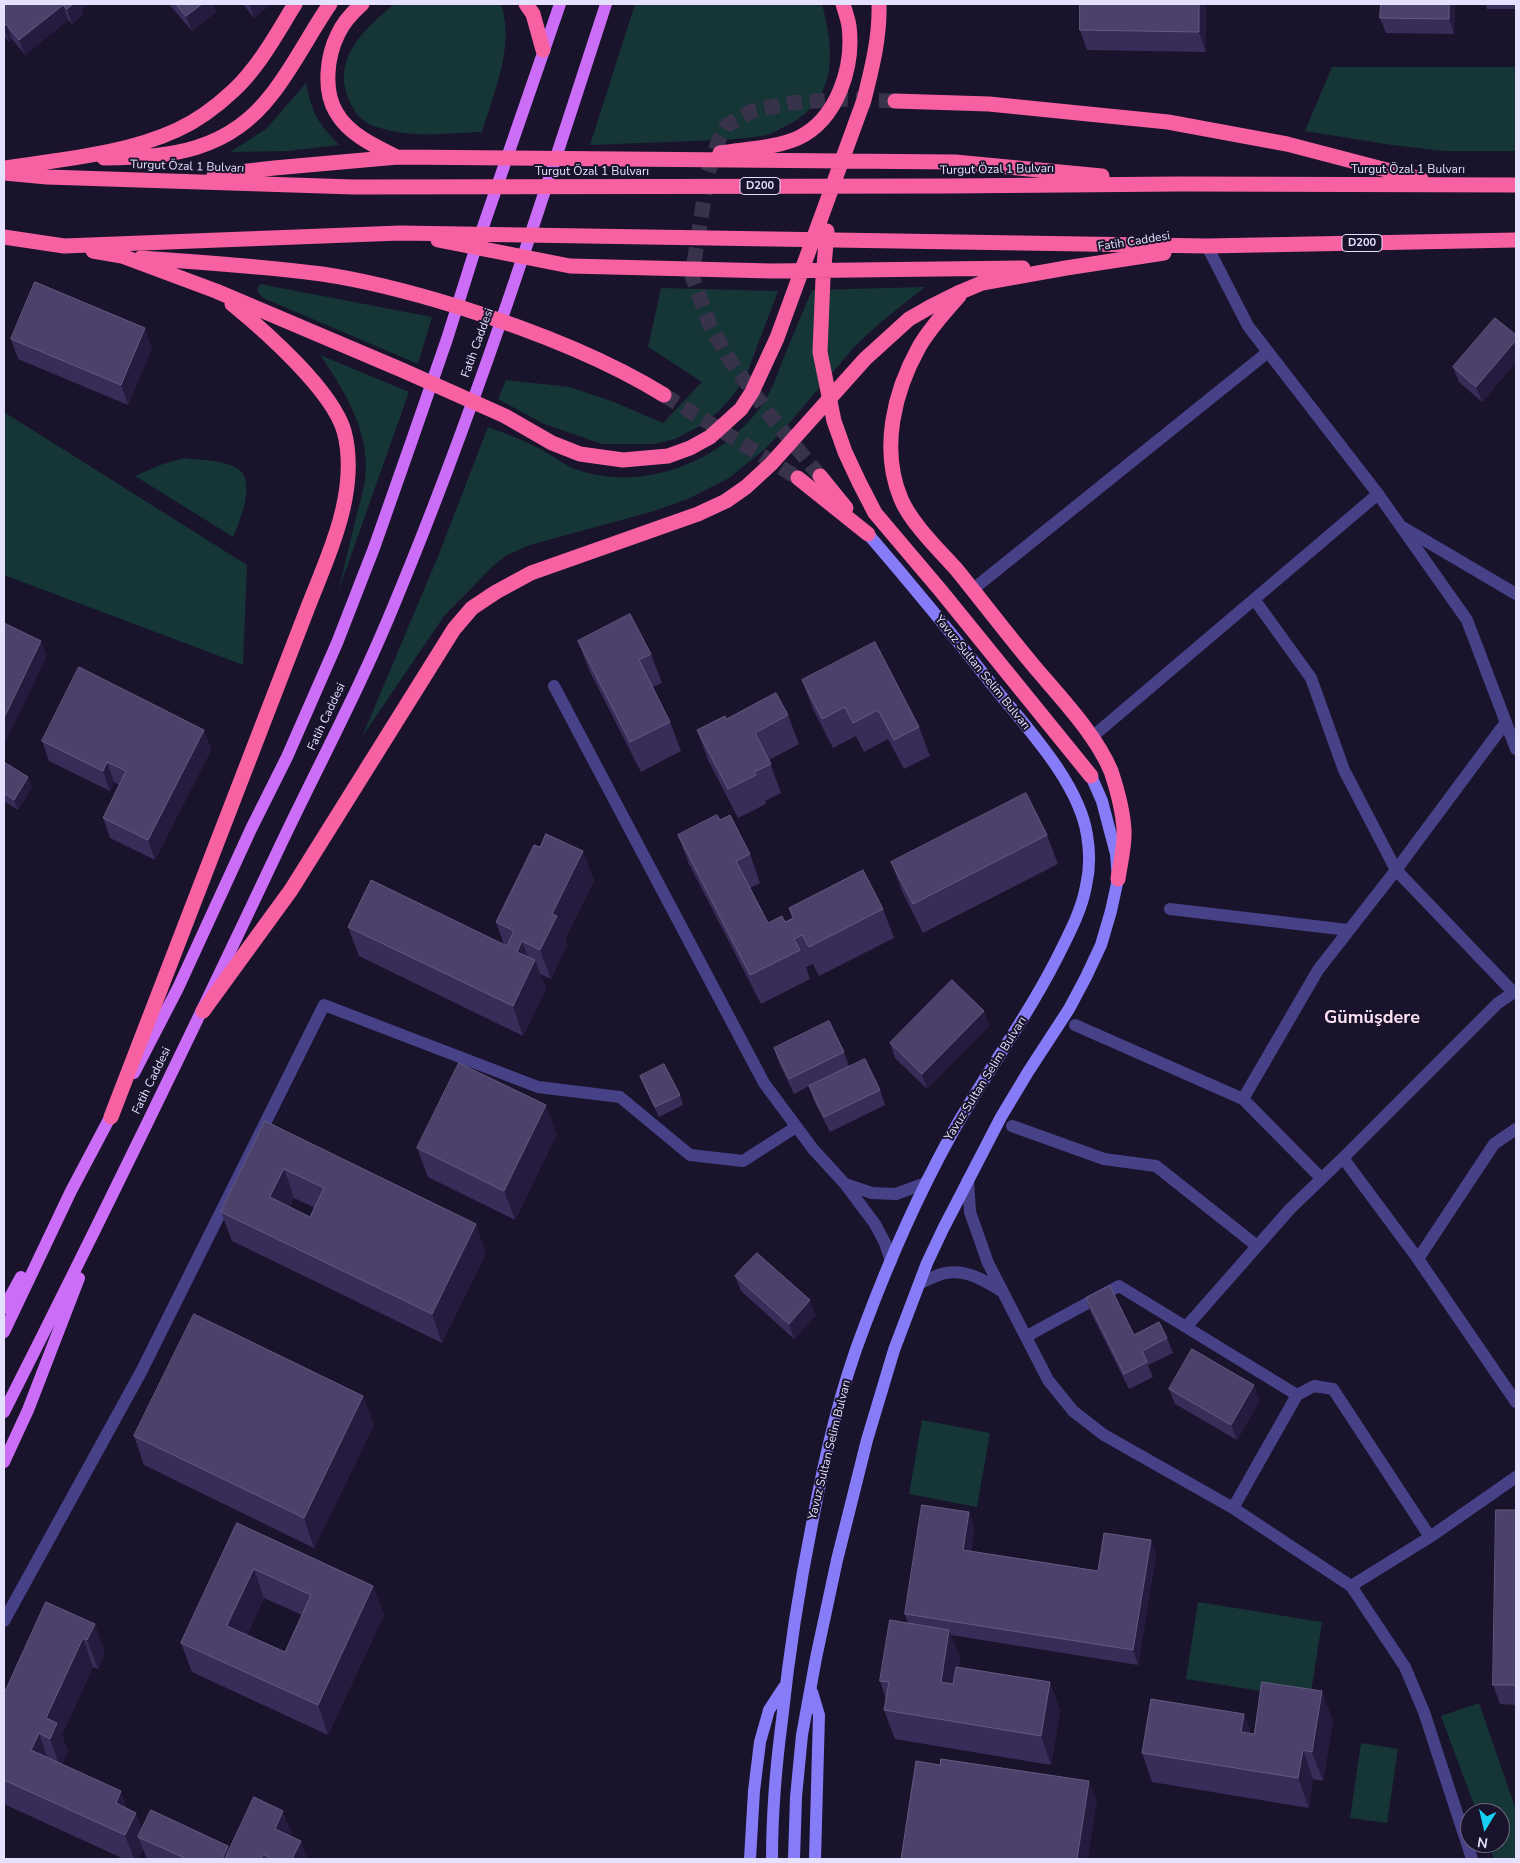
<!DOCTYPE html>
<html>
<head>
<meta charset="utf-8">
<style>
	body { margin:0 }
	#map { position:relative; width:1520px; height:1863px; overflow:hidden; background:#19132c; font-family:"Nunito Sans",sans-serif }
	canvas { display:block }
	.frame { position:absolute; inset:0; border:5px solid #e5e0fd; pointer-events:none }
	.north { position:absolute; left:1460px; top:1803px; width:50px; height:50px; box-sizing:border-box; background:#19132c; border:1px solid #6b6580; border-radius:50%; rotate:189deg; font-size:14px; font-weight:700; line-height:20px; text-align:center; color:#e5e0fd }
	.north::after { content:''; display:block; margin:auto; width:18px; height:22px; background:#16d1f3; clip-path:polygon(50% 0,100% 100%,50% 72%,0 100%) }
</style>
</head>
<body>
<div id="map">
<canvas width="1520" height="1863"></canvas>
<div class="frame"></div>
<div class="north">N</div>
</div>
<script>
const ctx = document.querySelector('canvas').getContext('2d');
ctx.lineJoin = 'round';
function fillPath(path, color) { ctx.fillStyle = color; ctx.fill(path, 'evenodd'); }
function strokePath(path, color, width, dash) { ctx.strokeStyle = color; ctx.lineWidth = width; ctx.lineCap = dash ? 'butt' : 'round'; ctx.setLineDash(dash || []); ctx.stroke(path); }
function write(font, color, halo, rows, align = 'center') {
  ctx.font = font + ' "Nunito Sans",sans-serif'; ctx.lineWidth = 4; ctx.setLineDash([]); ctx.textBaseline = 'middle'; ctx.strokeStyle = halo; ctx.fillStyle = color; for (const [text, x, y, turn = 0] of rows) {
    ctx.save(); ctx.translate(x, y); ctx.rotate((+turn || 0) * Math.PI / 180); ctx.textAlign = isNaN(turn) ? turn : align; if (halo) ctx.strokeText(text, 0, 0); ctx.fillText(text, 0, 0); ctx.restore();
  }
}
fillPath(new Path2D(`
	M394 4H501C515 46 494 92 482 132 450 133 415 138 384 129 366 125 357 118 350 102 330 59 364 30 394 4Z
	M635 4H822C835 53 838 100 786 126 778 130 770 135 761 136 739 140 715 140 693 141 658 142 624 144 590 145Z
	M1332 67H1516V151H1444L1392 145 1305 131Z
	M306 83C312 113 317 122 339 145L288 151 230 152 266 129Z
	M260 284 432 317 418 364 263 298 257 291Z
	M925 287 881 322 855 346 786 427 765 449 729 478 688 499 654 511 530 545 507 555 492 567 444 616 362 737 439 554 488 427C507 434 526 441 544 451 557 459 569 468 584 472 651 491 727 458 764 402 773 388 778 372 784 357 793 334 803 312 812 290Z
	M661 288 778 291 746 376 734 394 719 411 702 425 675 439 654 444H602L544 424 498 399 506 380 570 387 614 402 663 423 702 382 648 347Z
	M320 355 409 392 338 592C344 568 350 543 356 518 360 501 366 483 366 466 366 425 342 387 320 355Z
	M4 412 247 565 243 665 4 575Z
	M184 458C201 460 222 460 237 468 257 479 240 522 233 537L135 476 160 465Z
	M922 1420 990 1433 977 1507 909 1494Z
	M1198 1602 1322 1622 1310 1699 1186 1679Z
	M1479 1703 1516 1810V1859H1494L1488 1843H1500V1813H1477L1441 1716Z
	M1361 1743 1398 1749 1387 1823 1350 1818Z`), '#163536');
strokePath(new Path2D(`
	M664 395 798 478
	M820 476 769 414 729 359 710 325 692 276 708 173 719 139 727 125 752 111 789 103 843 99 895 101`), '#38324b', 15, [15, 8]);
strokePath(new Path2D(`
	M1207 246 1248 326 1378 494 1467 620 1516 749
	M1404 528 1516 594
	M972 590 1268 352
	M1254 599 1311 678 1344 770 1396 870 1514 993
	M554 686 764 1083 813 1149 845 1184 875 1224 885 1243 891 1261
	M1092 737 1378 494
	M1170 909 1348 930
	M1075 1025 1243 1099 1321 1178
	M1243 1099 1318 970 1396 870 1506 722
	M1012 1126 1104 1159 1156 1166 1257 1246
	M1343 1158 1418 1259 1516 1402
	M968 1180 970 1212 988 1263 1048 1380 1073 1411 1104 1435 1233 1508 1351 1586 1405 1667 1424 1712 1472 1859
	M845 1184 872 1193 896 1194 926 1183
	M1418 1259 1494 1144 1516 1129
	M920 1283C928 1280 938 1274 946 1273 967 1269 987 1282 1003 1292
	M1186 1327 1290 1209 1343 1158 1498 1003 1516 991
	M1027 1336 1119 1286 1297 1395
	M1233 1508 1297 1395 1314 1386 1333 1389 1430 1537
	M1351 1586 1430 1537 1516 1477
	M4 1621 141 1372 324 1005 538 1087 620 1097 690 1155 743 1161 796 1127`), '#474188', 12);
strokePath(new Path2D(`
	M812 1692 819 1715 815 1859
	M750 1859 754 1791 760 1742 769 1710 784 1687
	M772 1859C772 1812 776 1766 782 1720 789 1654 799 1589 812 1524 825 1456 840 1389 865 1325 889 1261 917 1197 950 1137 985 1073 1030 1014 1062 948 1072 928 1082 908 1086 886 1090 869 1090 852 1087 835 1079 783 1027 728 994 687 953 635 911 584 868 534
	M794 1859 796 1797 802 1735 816 1658 837 1560 867 1440 894 1350 927 1263 943 1229 1001 1117 1028 1072 1069 1009 1086 977 1101 945 1111 911 1118 879 1116 854 1102 801 1091 776`), '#867cf8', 12);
strokePath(new Path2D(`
	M134 1073 178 988 251 829 287 757 337 643 374 548 412 440 447 339 474 253 560 4
	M4 1308 21 1277
	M4 1332 71 1191 115 1108
	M4 1412C99 1224 191 1035 281 844 320 762 362 684 396 600 477 405 541 204 606 4
	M4 1462 28 1410 79 1278`), '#cb6df7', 12);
strokePath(new Path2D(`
	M362 4C353 12 343 23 338 34 327 56 323 90 336 112 348 134 376 147 397 157
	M526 4 533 14 543 50
	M895 101 989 104 1168 122 1287 144 1421 179
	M720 153C744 149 776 148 798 138 838 119 854 66 849 26 848 19 845 11 843 4
	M104 158C170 158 229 151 272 94 294 66 310 33 330 4
	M6 168C63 159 125 154 177 130 197 121 218 105 233 91 259 67 277 33 295 4
	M4 173 47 177 353 187 948 186 1180 184 1516 185
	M214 175 274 168 398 157 955 162 1102 176
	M827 231 823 278 820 352 834 421 845 452 859 482 875 513 941 591 1091 776
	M4 237 64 246 400 233 1207 246 1516 240
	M438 240 570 266 772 271 1023 268
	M93 251 122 256 216 291 402 370 505 416 552 443 580 454 623 460 668 456 690 448 710 437 741 409 752 392 777 338 864 100C872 68 880 37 879 4
	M141 258C201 262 262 266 322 274 369 281 414 293 459 307 529 329 601 356 664 395
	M959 296C945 312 930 328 919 347 894 392 880 449 901 499 911 523 939 550 957 570 982 601 1007 634 1033 665 1059 696 1095 733 1111 771 1117 789 1123 811 1124 830 1125 846 1120 864 1118 879
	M820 476 846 508
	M798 478 868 534
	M203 1011 291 890 454 629 472 608 496 592 531 573 698 514 726 501 746 487 771 464 865 359 909 319 930 307 958 293 982 283 1066 268 1164 253
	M111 1117 308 607C321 574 339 533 345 499 349 477 350 453 344 431 332 390 265 331 232 304`), '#f761a1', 15);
fillPath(new Path2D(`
	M4 4H89L81 10 83 15 72 24 68 20 25 55 12 39 9 42 4 36Z
	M169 4H213L216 12 192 31Z
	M243 4H271L254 18Z
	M1080 4H1204L1206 9V52L1087 50 1080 30Z
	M1381 4H1455L1454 34 1386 33 1380 18Z
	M1485 4H1516V9H1487Z
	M1516 335V362L1482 402 1459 382 1453 367Z
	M11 339 152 348 128 405 18 359Z
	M578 641 651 654 662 683 653 687 670 722 681 751 641 772 589 670Z
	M802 680 919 727 930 756 904 769 888 739 864 752 856 736 833 748 813 709Z
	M788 715 799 744 769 760 781 793 765 801 766 804 738 818 708 760 697 730 726 719Z
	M204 730 211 750 155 860 110 838 103 818 119 785 114 782 110 791 49 761 42 741Z
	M4 762 32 787 18 810 4 801Z
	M720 820 750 854 760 883 750 888 768 923 785 922 792 918 789 908 883 909 894 938 819 976 813 964 806 967 810 979 761 1004 689 864 678 835Z
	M1047 835 1058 864 923 933 902 891 891 862Z
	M540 847 583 851 594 881 565 939 567 945 551 979 540 974 546 989 523 1036 359 956 348 927 504 945 496 922Z
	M984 1011 989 1026 927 1089 895 1058 890 1043Z
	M774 1048 844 1052 849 1066 880 1090 885 1105 830 1132 814 1101 809 1086 794 1094 779 1063Z
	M640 1076 680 1095 683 1105 659 1117 644 1086Z
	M265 1121 486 1253 442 1343 232 1241 221 1212ZM294 1198 315 1208 310 1217 290 1207Z
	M557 1134 515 1220 428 1177 417 1148Z
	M735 1276 816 1315 794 1339 741 1291Z
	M1086 1298 1134 1335 1167 1338 1173 1353 1148 1365 1153 1377 1129 1389 1091 1313Z
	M1169 1389 1260 1400 1237 1440 1175 1404Z
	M363 1396 374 1425 314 1548 144 1465 134 1436Z
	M1516 1510V1705L1500 1704 1493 1685Z
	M969 1512 974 1528 971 1551 1098 1571 1156 1555 1138 1665 951 1635 960 1659 959 1667 1050 1682 1060 1711 1051 1765 895 1739 884 1710 886 1699 880 1681 908 1623 905 1614Z
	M237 1523 373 1586 384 1615 328 1735 192 1672 181 1643ZM264 1598 302 1615 285 1652 247 1635Z
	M46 1602 105 1653 98 1669 93 1667 62 1735 68 1752 62 1764 128 1809 142 1829 228 1846 230 1850 292 1837 308 1859H147L143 1849 138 1859H124L4 1804V1694Z
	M1244 1714 1251 1733 1254 1734 1333 1720 1323 1781 1313 1779 1309 1808 1152 1782 1142 1753Z`), '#382d58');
fillPath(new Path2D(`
	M73 4H89L81 10 83 15 72 24 67 9Z
	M202 4H213L216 12 192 31 186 16Z
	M249 4H271L254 18Z
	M1199 4H1204L1206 9V52L1199 32Z
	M1449 4H1455L1454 34 1449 19Z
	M63 5 68 20 25 55 19 40Z
	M6 24 12 39 9 42 4 28V27Z
	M145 328 152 348 128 405 121 385Z
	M1516 340V362L1482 402 1476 387Z
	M41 641 47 656 4 745V718Z
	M204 730 211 750 155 860 148 840Z
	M107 762 114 782 110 791 103 771Z
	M28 777 32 787 18 810 14 800Z
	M583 851 594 881 565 939 567 945 551 979 540 950 552 914Z
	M522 941 532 967 535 960 546 989 523 1036 513 1006 517 952Z
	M984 1011 989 1026 927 1089 922 1074Z
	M546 1105 557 1134 515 1220 504 1191Z
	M284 1169 294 1198 280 1226 270 1197Z
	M476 1224 486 1253 442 1343 432 1314Z
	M810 1300 816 1315 794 1339 789 1324Z
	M1254 1385 1260 1400 1237 1440 1231 1425Z
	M363 1396 374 1425 314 1548 304 1518Z
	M969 1512 974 1528 968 1565 963 1550Z
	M1151 1540 1156 1555 1138 1665 1133 1650Z
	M254 1569 264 1598 238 1655 227 1626Z
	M373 1586 384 1615 328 1735 318 1705Z
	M95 1624 105 1653 98 1669 87 1640Z
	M949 1630 960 1659 952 1711 941 1682Z
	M83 1638 93 1667 62 1735 68 1752 60 1768 50 1739 46 1718Z
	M1050 1682 1060 1711 1051 1765 1041 1736Z
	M1322 1691 1333 1720 1323 1781 1312 1752Z
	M1244 1714 1255 1743 1241 1732Z
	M39 1733 49 1762 31 1750Z
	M1303 1750 1313 1779 1309 1808 1298 1778Z
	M1089 1781 1097 1801 1088 1859H1077Z
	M121 1791 132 1820 116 1803Z
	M283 1811 294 1840 275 1829Z
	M136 1813 146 1840 138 1837 143 1849 138 1859H134L125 1835Z
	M301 1841 308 1859H292Z
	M228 1846 233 1859H222Z`), '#241b3f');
const building = new Path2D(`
	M4 4H73L67 9 63 5 19 40 6 24 4 27Z
	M176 4H202L186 16Z
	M1080 4H1199V32L1080 30Z
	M1381 4H1449V19L1380 18Z
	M35 282 145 328 121 385 11 339Z
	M1495 318 1516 335V340L1476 387 1453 367Z
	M630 614 651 654 639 660 670 722 630 742 578 641Z
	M4 623 41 641 4 718Z
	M875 642 919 727 894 740 878 710 853 723 845 707 822 719 802 680Z
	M79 667 204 730 148 840 103 818 126 771 107 762 103 771 42 741Z
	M776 693 788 715 755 733 771 764 754 772 756 775 728 789 697 730 725 716 726 719Z
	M4 762 28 777 14 800 4 793Z
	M1026 793 1047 835 913 904 891 862Z
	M717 815 720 820 730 815 750 854 736 861 768 923 782 916 785 922 794 918 789 908 863 870 883 909 809 947 802 935 794 939 800 950 750 975 678 835Z
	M546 834 583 851 552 914 557 916 540 950 522 941 517 952 535 960 513 1006 348 927 371 880 507 946 514 931 496 922 534 845 540 847Z
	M952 980 984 1011 922 1074 890 1043Z
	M829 1021 844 1052 789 1079 774 1048Z
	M865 1059 880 1090 824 1117 809 1086Z
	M459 1063 546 1105 504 1191 417 1148Z
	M664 1064 680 1095 655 1107 640 1076Z
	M265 1121 476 1224 432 1314 221 1212ZM284 1169 324 1188 310 1217 270 1197Z
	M757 1253 810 1300 789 1324 735 1276Z
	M1110 1286 1134 1335 1159 1322 1167 1338 1142 1351 1147 1362 1124 1374 1086 1298Z
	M194 1314 363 1396 304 1518 134 1436Z
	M1192 1349 1254 1385 1231 1425 1169 1389Z
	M922 1505 969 1512 963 1550 1098 1571 1104 1533 1151 1540 1133 1650 905 1614Z
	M1496 1510H1516V1685H1493Z
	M237 1523 373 1586 318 1705 181 1643ZM254 1569 311 1595 285 1652 227 1626Z
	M46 1602 95 1624 87 1640 83 1638 46 1718 57 1723 50 1739 39 1733 31 1750 121 1791 116 1803 136 1813 125 1835 4 1780V1694Z
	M890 1620 949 1630 941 1682 953 1684 956 1667 1050 1682 1041 1736 884 1710 889 1682 880 1681Z
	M1262 1682 1322 1691 1312 1752 1303 1750 1298 1778 1142 1753 1151 1699 1244 1714 1241 1732 1254 1734Z
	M941 1759 1089 1781 1077 1859H901L916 1761 940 1765Z
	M254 1797 283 1811 275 1829 301 1841 292 1859H273L263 1854 260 1859H225Z
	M151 1810 228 1846 222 1859H187L138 1837Z`);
fillPath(building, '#4b416a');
strokePath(building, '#635a81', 1);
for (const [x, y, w] of [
	[760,186,40],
	[1362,243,40]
]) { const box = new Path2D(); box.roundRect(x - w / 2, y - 8.5, w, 17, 4); ctx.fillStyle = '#19132c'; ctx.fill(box); strokePath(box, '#e5e0fd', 1); }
write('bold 11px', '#e5e0fd', null, [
	["D200",760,186],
	["D200",1362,243]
]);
write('12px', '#e5e0fd', '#19132c', [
	["Turgut Özal 1 Bulvarı",187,167,2],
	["Turgut Özal 1 Bulvarı",997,170,-1],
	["Turgut Özal 1 Bulvarı",1408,170],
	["Turgut Özal 1 Bulvarı",592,172],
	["Fatih Caddesi",1134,242,-9],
	["Fatih Caddesi",478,343,-70],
	["Yavuz Sultan Selim Bulvarı",982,673,51],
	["Fatih Caddesi",327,717,-65],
	["Yavuz Sultan Selim Bulvarı",986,1079,-58],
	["Fatih Caddesi",152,1081,-64],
	["Yavuz Sultan Selim Bulvarı",830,1450,-76]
]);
write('bold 18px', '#fde1f2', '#19132c', [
	["Gümüşdere",1372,1019]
]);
</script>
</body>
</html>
